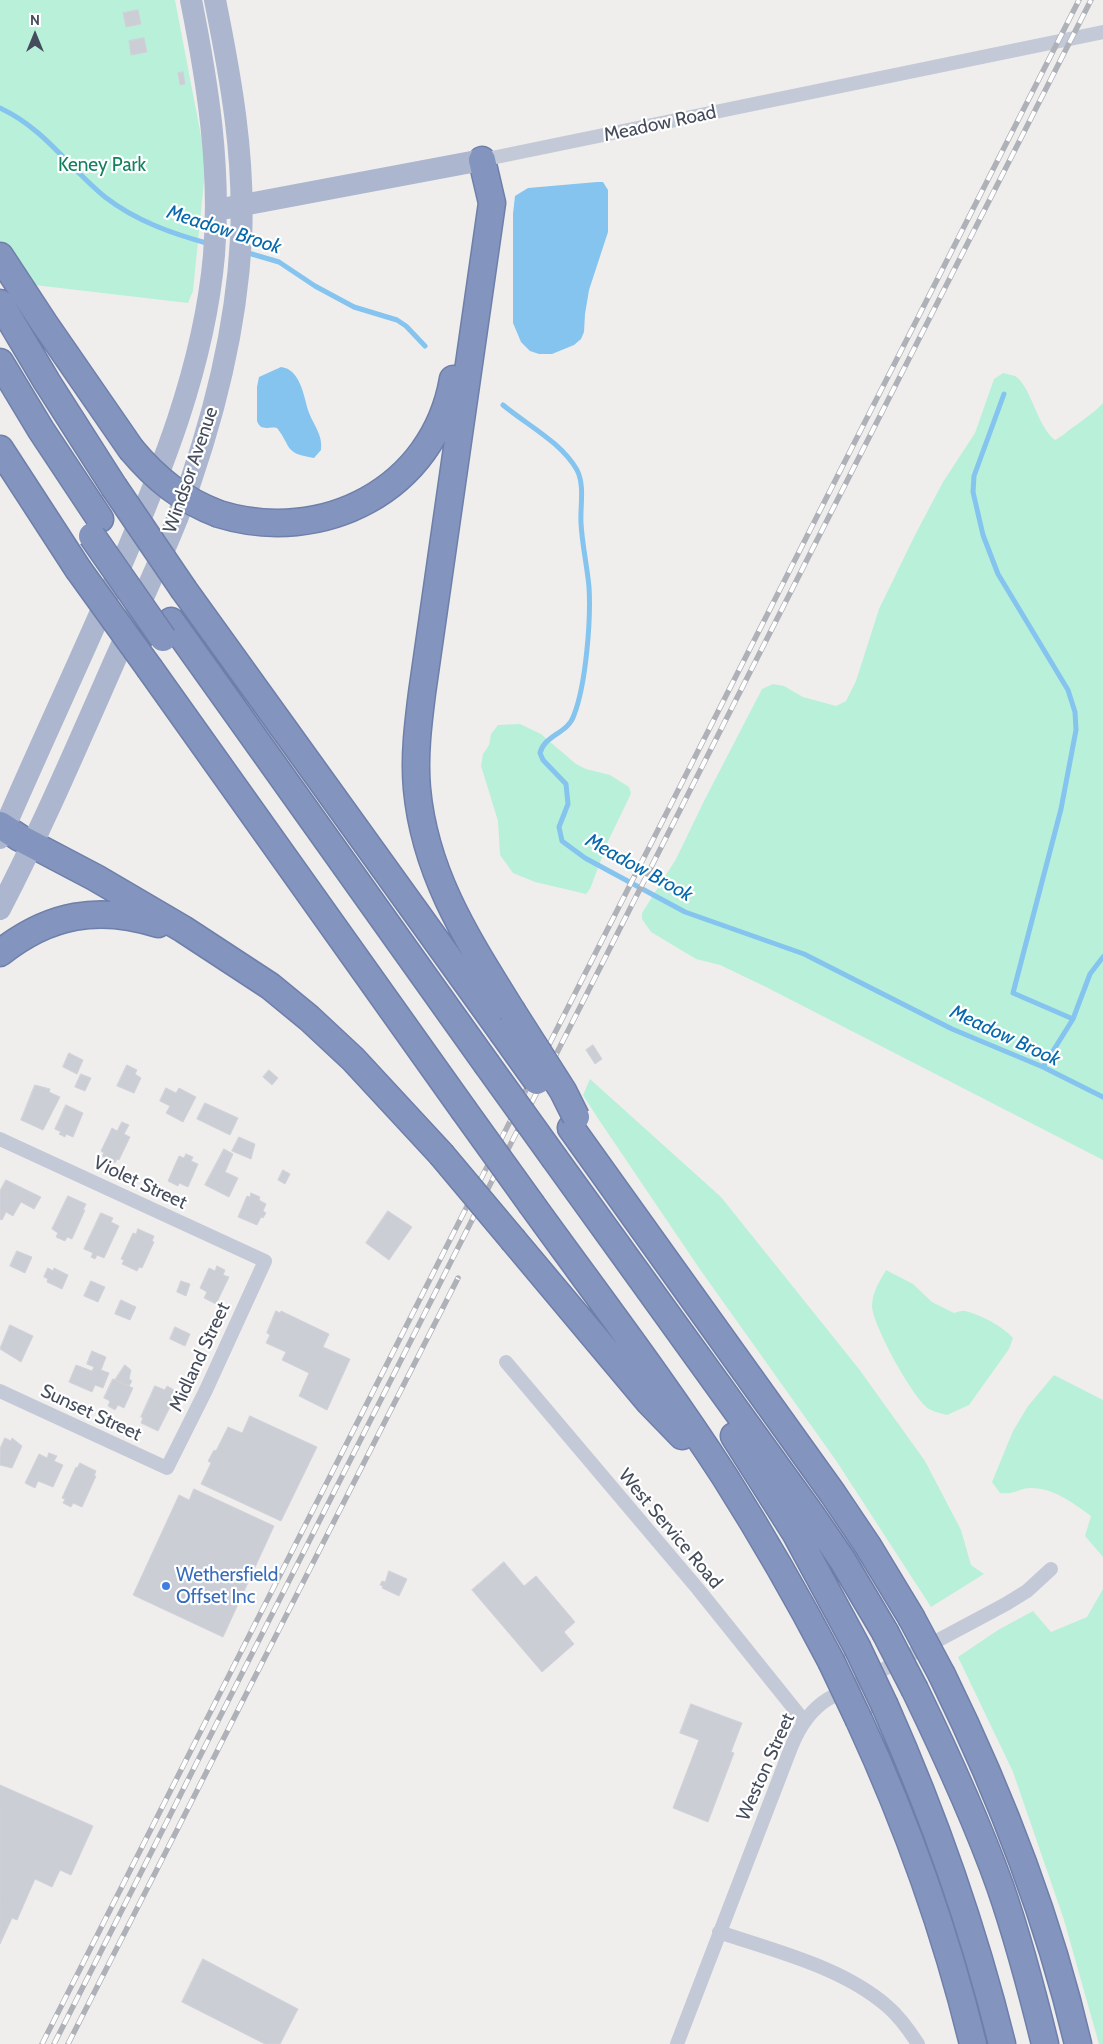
<!DOCTYPE html>
<html>
<head>
<meta charset="utf-8">
<style>
	body { margin:0 }
	#map { position:relative; width:1103px; height:2044px; overflow:hidden; background:#f0eeed; font-family:Cabin,sans-serif }
	canvas { display:block }
	.north { position:absolute; left:10px; top:10px; width:50px; height:50px; -webkit-text-stroke:4px #fff; paint-order:stroke; rotate:0deg; font-size:14px; font-weight:700; line-height:20px; text-align:center; color:#454c5c }
	.north::after { content:''; display:block; margin:auto; width:18px; height:22px; background:#454c5c; clip-path:polygon(50% 0,100% 100%,50% 72%,0 100%) }
</style>
</head>
<body>
<div id="map">
<canvas width="1103" height="2044"></canvas>
<div class="north">N</div>
</div>
<script>
const ctx = document.querySelector('canvas').getContext('2d');
ctx.lineJoin = 'round';
function fillPath(path, color) { ctx.fillStyle = color; ctx.fill(path, 'evenodd'); }
function strokePath(path, color, width, dash) { ctx.strokeStyle = color; ctx.lineWidth = width; ctx.lineCap = dash ? 'butt' : 'round'; ctx.setLineDash(dash || []); ctx.stroke(path); }
function write(font, color, halo, rows, align = 'center') {
  ctx.font = font + ' Cabin,sans-serif'; ctx.lineWidth = 4.5; ctx.setLineDash([]); ctx.textBaseline = 'middle'; ctx.strokeStyle = halo; ctx.fillStyle = color; for (const [text, x, y, turn = 0] of rows) {
    ctx.save(); ctx.translate(x, y); ctx.rotate((+turn || 0) * Math.PI / 180); ctx.textAlign = isNaN(turn) ? turn : align; if (halo) ctx.strokeText(text, 0, 0); ctx.fillText(text, 0, 0); ctx.restore();
  }
}
fillPath(new Path2D(`
	M0 0H175L206 162 193 291 188 303 0 281Z
	M1003 373C1007 374 1012 375 1015 376 1032 387 1036 425 1055 440 1063 436 1067 431 1075 426 1085 418 1094 413 1103 403V1160L764 986 720 965 696 959 651 932 642 919V913L676 859 704 801 762 689 773 684 784 686 803 697 836 706 846 701 856 681 879 609 914 537 943 482 975 433 994 379Z
	M520 724 541 734 576 764 586 769 610 775 629 787 631 793 629 798 609 839 590 889 586 894 535 882 513 873 500 855 498 821 481 766 483 754 489 745 491 734 498 725Z
	M590 1079 721 1197 859 1369 925 1461 961 1530 971 1565 984 1574 931 1607 837 1462 699 1268 597 1117 583 1095Z
	M886 1270 913 1284 932 1302 954 1313C958 1312 962 1310 965 1311 982 1315 1002 1326 1013 1338L1009 1349 969 1405 947 1415C941 1413 934 1412 929 1409 913 1399 871 1322 872 1305 873 1291 879 1282 886 1270Z
	M1054 1375 1103 1400V1557L1085 1536 1091 1516C1073 1503 1054 1488 1031 1488 1019 1488 1015 1495 1000 1493L992 1482 1013 1431 1028 1406Z
	M1103 1589V2044H1099L1064 1920 1013 1772 958 1657 998 1630 1033 1611 1051 1632 1087 1617Z`), '#b9f0da');
fillPath(new Path2D(`
	M597 182H603L608 190V232L589 290 585 314 584 332 581 339 574 345 552 354H539L530 351 521 342 513 323V214L515 196 528 188Z
	M281 367C300 369 304 396 308 410 313 425 323 434 321 450L314 458C283 453 292 447 277 428 269 426 261 432 257 421V387L259 377Z`), '#84c4ef');
strokePath(new Path2D(`
	M0 108C45 129 68 167 105 197 136 221 173 234 210 244
	M245 252 279 262 315 286 354 307 397 320 406 326 425 346
	M1004 394 974 476 973 492 983 535 998 574 1068 690 1075 712 1076 730 1061 809 1013 993 1073 1019 1043 1067
	M503 405C527 425 561 442 577 470 585 486 580 506 581 523 582 544 587 565 589 587 591 620 586 684 574 715 568 734 545 734 540 753L543 760 566 784 568 804 559 827 562 841 585 858 685 912 804 954 952 1029 1043 1067 1103 1097
	M1073 1019 1090 974 1103 957`), '#84c4ef', 5);
const building = new Path2D(`
	M138 10 141 24 126 27 123 13Z
	M144 38 147 52 131 55 129 41Z
	M183 72 185 84 180 85 178 73Z
	M593 1045 602 1059 595 1064 586 1050Z
	M69 1053 83 1060 77 1074 63 1067Z
	M127 1065 137 1070 135 1074 141 1078 134 1093 117 1086Z
	M269 1070 278 1078 272 1085 263 1077Z
	M81 1074 91 1078 85 1091 75 1087Z
	M35 1085 50 1089 49 1092 60 1097 43 1130 21 1120Z
	M166 1088 176 1093 179 1088 196 1097 183 1122 166 1113 170 1106 160 1101Z
	M205 1103 238 1118 230 1135 197 1119Z
	M66 1105 83 1113 73 1137 66 1134 65 1137 59 1134 61 1132 55 1129Z
	M122 1122 129 1125 124 1134 130 1137 119 1160 117 1159 115 1163 102 1156 104 1153 101 1151 112 1128 117 1131Z
	M239 1137 255 1144 251 1159 232 1151Z
	M224 1149 233 1154 225 1172 238 1178 229 1197 205 1185Z
	M186 1154 193 1157 191 1161 198 1164 188 1187 179 1183 178 1186 168 1181 179 1156 184 1158Z
	M283 1170 290 1174 285 1184 278 1180Z
	M6 1180 41 1197 34 1209 21 1202 13 1216 6 1212 2 1220 0 1219V1191Z
	M251 1193 260 1197 259 1200 266 1204 263 1211 266 1213 263 1218 261 1217 257 1225 238 1217 247 1196 250 1197Z
	M68 1196 86 1204 83 1210H85L72 1239 67 1237 65 1241 56 1237 58 1233 52 1229Z
	M388 1211 412 1227 389 1260 366 1243Z
	M101 1213 113 1218 111 1222 119 1226 104 1258 97 1255 95 1259 91 1257 93 1253 84 1249Z
	M138 1229 154 1236 152 1241 154 1242 142 1268 139 1267 137 1271 122 1264 124 1260 121 1259 133 1233 136 1234Z
	M17 1251 32 1257 25 1273 10 1266Z
	M217 1266 225 1270 223 1275 229 1277 216 1304 204 1298 207 1292 200 1288 209 1268 215 1271Z
	M48 1268 53 1271 54 1268 68 1275 62 1289 47 1282 48 1279 44 1277Z
	M91 1281 105 1287 98 1302 84 1296Z
	M181 1281 190 1284 186 1296 177 1292Z
	M121 1300 136 1307 130 1320 115 1314Z
	M276 1311 280 1313 281 1311 329 1334 323 1347 350 1359 327 1410 299 1396 309 1373 282 1360 286 1352 266 1343 270 1335 267 1333Z
	M10 1325 33 1336 21 1362 0 1349Z
	M175 1327 190 1334 185 1346 170 1339Z
	M92 1351 106 1357 101 1370 109 1373 103 1388 95 1385 92 1392 69 1382 76 1365 92 1371 94 1367 87 1364Z
	M125 1365 131 1370 129 1379 132 1381 129 1386 115 1380Z
	M113 1379 133 1388 124 1408 118 1405 115 1410 108 1406 110 1401 104 1398Z
	M155 1386 165 1390 167 1386 174 1390 173 1394 176 1395 158 1431 141 1423 143 1418 141 1417Z
	M250 1416 317 1447 281 1521 201 1484 211 1463 208 1461 214 1450 216 1451 228 1427 242 1433Z
	M5 1438 11 1441 12 1438 22 1446 12 1468 0 1465V1449Z
	M49 1453 57 1456 54 1461 63 1465 53 1487 38 1481 35 1488 25 1483 39 1454 47 1458Z
	M80 1463 96 1471 94 1476H96L82 1507 73 1503 71 1507 63 1503 65 1499 62 1498 76 1467 77 1468Z
	M194 1489 274 1526 223 1637 133 1595 179 1495 189 1500Z
	M504 1562 524 1586 536 1576 575 1622 564 1632 574 1644 542 1672 472 1590Z
	M389 1571 407 1579 399 1596 382 1588 383 1586 380 1585 382 1581 385 1582Z
	M691 1704 742 1723 731 1752 734 1753 708 1822 673 1808 699 1740 680 1733Z
	M0 1785 93 1826 71 1875 60 1870 52 1887 35 1879 17 1920 12 1918 0 1944Z
	M203 1959 298 2009 280 2044H265L182 2002Z`);
fillPath(building, '#ccced6');
strokePath(building, '#d1d2d9', 1);
const motorway = new Path2D(`
	M482 160 492 203 422 693C418 725 414 757 417 789 425 875 468 940 512 1011
	M0 256 44 323 131 449
	M0 303 47 382 114 487
	M0 362 41 430 100 519
	M0 449 78 569
	M219 514C322 546 434 490 453 379
	M184 590 502 1032
	M171 621 486 1063
	M150 669 463 1109
	M0 825 20 838 96 878 183 929 270 986 309 1018 353 1059 441 1154
	M0 953C49 914 99 905 158 924
	M571 1128 833 1494 868 1546 911 1617
	M555 1159 811 1514 843 1561 885 1632
	M532 1205C597 1295 665 1384 725 1477 763 1537 798 1598 831 1661
	M514 1241 649 1402 682 1436
	M734 1436 796 1534 857 1647
	M942 1675C1000 1793 1048 1916 1078 2044
	M915 1690C946 1754 976 1819 1000 1886 1018 1938 1032 1991 1045 2044
	M885 1706C934 1816 973 1927 1002 2044
	M859 1720C907 1824 946 1933 973 2044`);
strokePath(motorway, '#6e7faa', 29);
strokePath(new Path2D(`
	M482 160 1103 32
	M0 1139 265 1261 206 1390 167 1468 0 1391
	M506 1362 698 1589 804 1721
	M719 1932C775 1951 842 1967 887 2006 900 2017 909 2030 918 2044
	M677 2044 792 1745C800 1726 810 1710 828 1699L1006 1604 1027 1591 1051 1569`), '#c3c9d6', 14);
strokePath(new Path2D(`
	M227 208 482 160
	M0 838C38 750 79 663 117 575 161 472 204 368 214 255 221 168 208 85 191 0
	M0 909C42 828 78 744 115 660 136 613 158 566 177 519 211 429 236 335 241 239 245 157 231 79 215 0`), '#acb6ce', 22);
strokePath(motorway, '#8394bf', 26);
const rail = new Path2D(`
	M42 2044 1079 0
	M54 2044 1091 0
	M68 2044 458 1278`);
strokePath(rail, '#afb1b8', 5.5);
strokePath(rail, '#fff', 4, [11]);
const motorwayBridge = new Path2D(`
	M131 449C156 479 182 500 219 514
	M114 487 184 590
	M92 536 163 638
	M78 569 150 669
	M512 1011 563 1091 576 1117
	M502 1032 537 1081
	M486 1063 555 1159
	M463 1109 532 1205
	M441 1154 514 1241
	M911 1617 942 1675
	M885 1632 915 1690
	M857 1647 885 1706
	M831 1661 859 1720`);
strokePath(motorwayBridge, '#6e7faa', 29, []);
strokePath(motorwayBridge, '#8394bf', 26);
for (const [x, y, r, color] of [
	[166,1586,5,"#3f7fe0"]
]) { const dot = new Path2D(); dot.arc(x, y, r, 0, 2 * Math.PI); ctx.fillStyle = color; ctx.fill(dot); strokePath(dot, '#fff', 2); }
write('19px', '#454c5c', '#fff', [
	["Meadow Road",660,124,-12],
	["Windsor Avenue",191,470,-71],
	["Violet Street",140,1183,25],
	["Midland Street",200,1357,-65],
	["Sunset Street",91,1413,25],
	["West Service Road",670,1529,50],
	["Weston Street",766,1767,-66]
]);
write('19px', '#13805f', '#fff', [
	["Keney Park",102,165]
]);
write('19px', '#366cbe', '#fff', [
	["Wethersfield",176,1575],
	["Offset Inc",176,1597]
], 'left');
write('italic 20px', '#0769ad', '#fff', [
	["Meadow Brook",224,230,18],
	["Meadow Brook",639,868,29],
	["Meadow Brook",1005,1036,25]
]);
</script>
</body>
</html>
